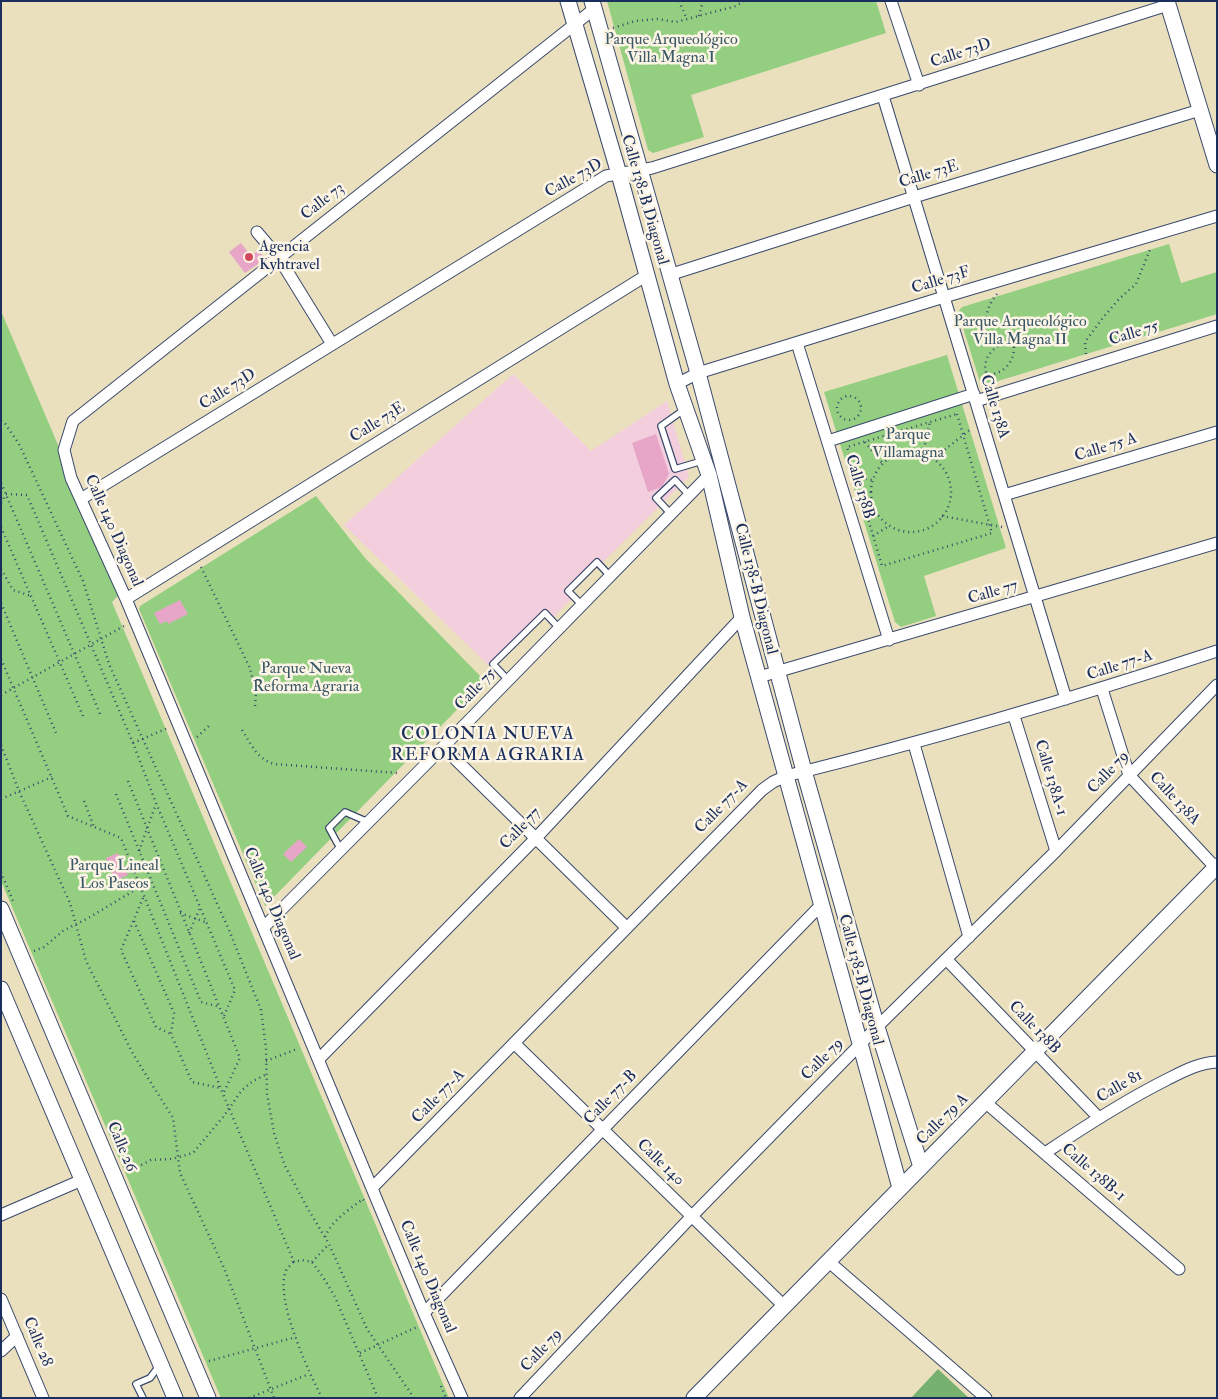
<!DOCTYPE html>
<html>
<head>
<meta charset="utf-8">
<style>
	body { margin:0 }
	#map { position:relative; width:1218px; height:1399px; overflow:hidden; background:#eae0be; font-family:"IM FELL Double Pica",serif }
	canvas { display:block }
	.frame { position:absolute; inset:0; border:2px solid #1b2f5e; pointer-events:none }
</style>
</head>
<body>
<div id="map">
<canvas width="1218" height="1399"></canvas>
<div class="frame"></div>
</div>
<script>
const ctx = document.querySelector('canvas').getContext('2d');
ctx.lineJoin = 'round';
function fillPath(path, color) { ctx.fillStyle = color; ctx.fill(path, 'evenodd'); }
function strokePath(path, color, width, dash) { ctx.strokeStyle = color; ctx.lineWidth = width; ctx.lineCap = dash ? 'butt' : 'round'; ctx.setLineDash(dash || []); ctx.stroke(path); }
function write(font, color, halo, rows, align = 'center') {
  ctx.font = font + ' "IM FELL Double Pica",serif'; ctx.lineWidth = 5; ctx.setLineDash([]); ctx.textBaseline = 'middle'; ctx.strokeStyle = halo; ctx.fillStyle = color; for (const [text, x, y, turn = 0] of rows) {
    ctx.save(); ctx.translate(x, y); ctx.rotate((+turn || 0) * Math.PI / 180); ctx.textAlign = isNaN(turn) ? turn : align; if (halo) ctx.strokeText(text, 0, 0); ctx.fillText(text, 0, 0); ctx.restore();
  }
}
fillPath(new Path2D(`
	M513 374 591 451 667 401 689 477 602 563 598 559 565 591 572 598 553 618 545 610 488 665 344 525Z`), '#f3cfde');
fillPath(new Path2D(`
	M607 1H876L886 33 691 95 704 137 653 153 648 150Z
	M1169 244 1181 283 1217 272V314L985 385 980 382 958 312 962 307Z
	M1 311 121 593 112 602 449 1398H221L1 881Z
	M947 355 1006 548 924 576 936 616 901 627 895 622 824 392Z
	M316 496 365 558 485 681 265 906 139 609 140 606Z`), '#94ce81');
fillPath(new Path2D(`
	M938 1369 969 1398H911Z`), '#77b16f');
fillPath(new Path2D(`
	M241 243 251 256 259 250 265 259 245 273 229 252Z
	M656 434 669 474 662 487 648 492 632 443Z
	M180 600 188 614 168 624 167 621 160 624 154 613Z
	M299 839 307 847 291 862 283 854Z
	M118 853 128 875 115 881 106 858Z`), '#e7a6c8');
const lane = new Path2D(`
	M685 409 661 426 675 469 702 461
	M671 514 656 498 675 480 689 495
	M582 605 568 591 597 562 610 576
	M508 680 493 664 545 613 559 628
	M341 850 329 828 345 812 368 822
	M143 1398 136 1384 150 1378 159 1366`);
const street = new Path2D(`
	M891 1 919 85
	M883 96 1066 699
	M257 232 279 258 332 344
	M669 275 914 197 1200 110
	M797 343 889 640
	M677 384 698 373 944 297 1217 216
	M976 401 1217 326
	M828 441 974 394
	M1004 495 1217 432
	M81 499 606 176 652 168 1168 5
	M126 599 647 275
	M759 677 1217 543
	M1102 689 1129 775 1215 867
	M1014 716 1056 851
	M914 744 969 937
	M443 747 627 928
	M264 927 443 747 709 475
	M947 960 1099 1118
	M514 1043 784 1306
	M319 1059 536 838 742 617
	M985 1102 1179 1269
	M1045 1153C1084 1127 1124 1101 1166 1080 1182 1072 1198 1063 1217 1062
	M372 1188 762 790 773 782 786 776C931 740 1074 698 1217 651
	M1 1215 82 1180
	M828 1261 986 1398
	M1 1299 43 1398
	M424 1313 821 905
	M1 1351 17 1336
	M462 1398 424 1313 126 599 71 478 64 450 73 421 594 9
	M520 1398 692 1216 877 1027 1056 851 1217 685`);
const secondary = new Path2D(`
	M568 1 619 174 677 384 709 475 742 617 900 1188
	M592 1 698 373 804 771 877 1027 921 1167
	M1167 1 1217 165
	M1 909 208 1398
	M1 989 175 1398
	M694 1398 1217 866`);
strokePath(lane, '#3a4a6c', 8);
strokePath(street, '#3a4a6c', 13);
strokePath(secondary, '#3a4a6c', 17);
strokePath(new Path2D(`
	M679 1 687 19
	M699 16 703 1
	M613 28 635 21 657 19 676 22 736 6 744 1
	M997 294C984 309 980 333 1000 345
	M1086 354 1085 342 1102 319 1119 299 1136 284 1151 247
	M983 381 987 375C980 360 994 344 1010 342L1014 347C1014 363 1003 374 987 375
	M837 408a12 12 0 1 1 24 0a12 12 0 1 1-24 0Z
	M957 414 992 533 882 566 847 447Z
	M1 421 4 422 19 444 83 581 109 664 229 930 261 1010 266 1048 267 1094 274 1133 285 1166 308 1209 329 1244 367 1329 414 1398
	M865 442 883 464
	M871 492a40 40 0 1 1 80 0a40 40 0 1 1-80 0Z
	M923 454 930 421
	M933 459 971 429
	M856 476 872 480
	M1 483 101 716
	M6 494 27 495 133 743 156 803 235 990 224 1016
	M1 503 6 494
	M942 516 1002 527
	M1 527 83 716
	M873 536 889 526
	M201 567 250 668 256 694 255 706
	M1 569 13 590 31 596
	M1 603 56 733
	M1 659 68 816 121 838 223 1094
	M1 695 124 626
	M242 730C251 744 257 759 274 764L398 773
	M197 737 211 724
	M133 743 168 728
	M1 745 19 791 70 903 86 961 133 1054 173 1118 180 1173 224 1268 274 1398
	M128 781 240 1058 223 1094 294 1262 302 1260 312 1262 323 1277 335 1297 378 1398
	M116 794 201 1002 220 1007
	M1 799 52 777
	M84 801 94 827
	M139 851 156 804
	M1 872 13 901
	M143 898 121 950 156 1027 171 1034
	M180 913 205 922
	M134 921 174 1013 171 1034 192 1082 221 1088
	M189 933 200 908
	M34 951 44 947 63 931 90 917 140 887
	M266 1061 297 1049
	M128 1172 151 1160 172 1159 193 1153 223 1117 242 1090 253 1081 267 1074
	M325 1237C332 1220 349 1210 363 1199L364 1201
	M293 1262C291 1265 287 1268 286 1271 274 1297 309 1373 322 1398
	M312 1262 329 1244
	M360 1353 417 1327
	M209 1361 296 1337
	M441 1386 446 1398
	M249 1398 309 1374`), '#3a4a6c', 2.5, [1, 4]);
strokePath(lane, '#fff', 5.5);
strokePath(street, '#fff', 11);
strokePath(secondary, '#fff', 15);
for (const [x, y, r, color] of [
	[249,257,5,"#d1495b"]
]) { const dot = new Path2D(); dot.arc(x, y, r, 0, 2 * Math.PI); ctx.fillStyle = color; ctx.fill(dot); strokePath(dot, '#fcf5e5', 2); }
write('16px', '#395767', '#fcf5e5', [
	["Parque Arqueológico",671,41],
	["Villa Magna I",671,59],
	["Parque Arqueológico",1020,323],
	["Villa Magna II",1020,341],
	["Parque",908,436],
	["Villamagna",908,454],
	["Parque Nueva",306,670],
	["Reforma Agraria",306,688],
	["Parque Lineal",114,867],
	["Los Paseos",114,885]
]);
write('16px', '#1b2f5e', '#fcf5e5', [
	["Calle 73D",961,54,-18],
	["Calle 73E",929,175,-17],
	["Calle 73D",574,179,-29],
	["Calle 138-B Diagonal",644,200,74],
	["Calle 73",323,202,-38],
	["Calle 73F",941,281,-17],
	["Calle 75",1134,334,-17],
	["Calle 73D",228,390,-32],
	["Calle 138A",994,407,73],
	["Calle 73E",378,423,-32],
	["Calle 75 A",1106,448,-17],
	["Calle 138B",859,487,73],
	["Calle 140 Diagonal",113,531,66],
	["Calle 138-B Diagonal",755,589,76],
	["Calle 77",993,593,-16],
	["Calle 77-A",1120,666,-18],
	["Calle 75",476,690,-46],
	["Calle 79",1109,773,-46],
	["Calle 138A-1",1050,778,73],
	["Calle 138A",1174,799,47],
	["Calle 77-A",722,807,-46],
	["Calle 77",521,829,-46],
	["Calle 140 Diagonal",271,904,67],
	["Calle 138-B Diagonal",860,980,75],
	["Calle 138B",1034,1028,46],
	["Calle 79",823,1060,-45],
	["Calle 81",1120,1087,-30],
	["Calle 77-A",439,1097,-46],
	["Calle 77-B",611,1098,-46],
	["Calle 79 A",943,1120,-45],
	["Calle 26",121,1147,67],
	["Calle 140",660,1163,44],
	["Calle 138B-1",1093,1173,41],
	["Calle 140 Diagonal",427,1277,67],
	["Calle 28",37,1342,67],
	["Calle 79",542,1351,-47]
]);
write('16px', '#1b2f5e', '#fcf5e5', [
	["Agencia",259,248],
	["Kyhtravel",259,266]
], 'left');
ctx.letterSpacing = '1px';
write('18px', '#1b2f5e', '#fcf5e5', [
	["COLONIA NUEVA",488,735],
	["REFORMA AGRARIA",488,756]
]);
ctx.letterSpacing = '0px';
</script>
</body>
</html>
